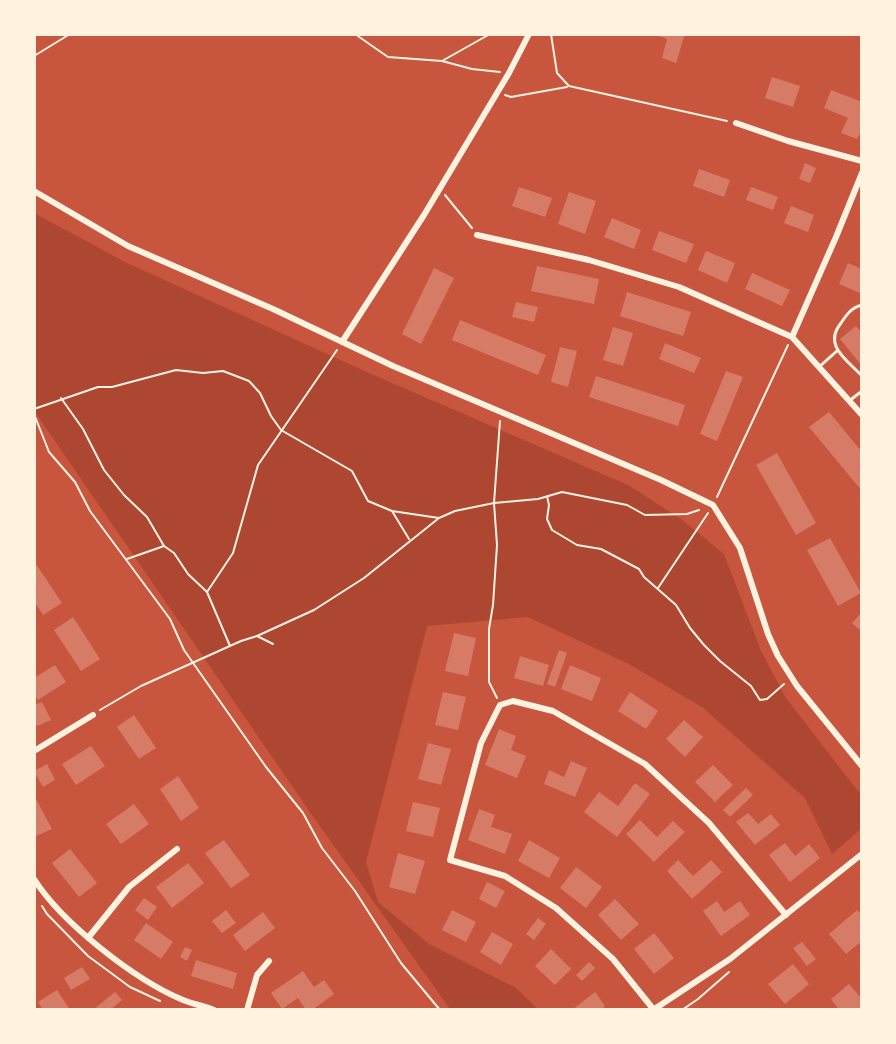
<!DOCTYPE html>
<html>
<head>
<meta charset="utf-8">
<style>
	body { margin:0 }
	#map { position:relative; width:896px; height:1044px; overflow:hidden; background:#c8553d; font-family:"Fira Sans Condensed",sans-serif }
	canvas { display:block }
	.frame { position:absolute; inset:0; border:36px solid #fff3e0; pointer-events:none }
</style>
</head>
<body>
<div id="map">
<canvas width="896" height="1044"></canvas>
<div class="frame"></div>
</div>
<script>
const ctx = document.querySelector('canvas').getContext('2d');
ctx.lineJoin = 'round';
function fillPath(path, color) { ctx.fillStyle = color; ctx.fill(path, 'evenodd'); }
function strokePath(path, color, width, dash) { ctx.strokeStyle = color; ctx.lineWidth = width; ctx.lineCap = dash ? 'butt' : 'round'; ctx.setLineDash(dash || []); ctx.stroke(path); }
fillPath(new Path2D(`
	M34 213 127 263 369 373 628 485 681 519 724 554 761 651 786 698 861 795V829L832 854 805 798 702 707 629 664 528 617 427 626 366 862 378 902 429 944 516 988 538 1009H450L312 815 35 412Z`), '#ae4732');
fillPath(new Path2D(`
	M654 34H685L676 63 662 58 667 39Z
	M772 77 800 86 793 107 765 98Z
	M831 90 862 102V130L857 139 841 133 848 118 824 108Z
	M805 163 816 168 810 183 799 179Z
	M699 169 730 180 724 197 693 186Z
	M519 187 552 198 545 217 512 206Z
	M751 187 778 197 773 210 746 200Z
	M569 192 596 201 585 234 558 224Z
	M791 206 814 215 808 232 784 223Z
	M612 218 641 230 634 249 604 237Z
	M659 231 694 244 686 263 652 250Z
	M706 251 735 263 727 283 698 270Z
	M848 263 862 269V294L839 284Z
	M537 266 599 279 594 304 531 291Z
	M434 268 454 278 421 344 402 334Z
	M752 273 790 290 782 306 745 289Z
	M627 292 691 312 683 336 620 316Z
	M516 302 538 307 534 322 512 317Z
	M460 320 546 355 538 375 452 340Z
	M856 326 862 333V366L840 339Z
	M613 327 633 333 623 366 603 360Z
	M665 343 701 358 694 373 659 359Z
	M560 347 577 351 568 387 551 382Z
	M726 371 743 377 717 441 700 434Z
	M596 376 685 405 678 426 589 397Z
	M829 412 862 452V491L809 427Z
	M777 453 816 523 796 535 756 465Z
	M830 538 861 593 838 606 807 550Z
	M34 561 62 603 43 615 34 601Z
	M862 612V632L852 623Z
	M73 617 100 659 81 671 54 630Z
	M454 633 476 638 468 676 445 671Z
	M559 650 567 653 555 687 547 684Z
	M520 656 549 665 543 686 514 678Z
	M55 665 66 682 38 700 34 694V678Z
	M570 665 601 678 592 701 561 689Z
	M443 692 466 697 458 730 435 725Z
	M630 692 658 711 646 729 618 711Z
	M42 702 51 720 37 726 34 721V705Z
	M134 715 156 748 139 759 117 727Z
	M684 720 703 737 685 757 666 739Z
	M499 729 516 736 511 750 526 756 517 778 485 765Z
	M428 743 451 749 441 785 418 779Z
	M91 746 105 766 76 785 62 764Z
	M571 761 587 768 575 797 544 784 549 770 564 777Z
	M47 764 55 780 43 787 34 771Z
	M713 765 733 785 715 802 695 782Z
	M178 776 199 808 181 821 160 789Z
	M635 783 650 794 617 837 584 812 599 792 618 806Z
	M746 788 753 795 730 817 723 810Z
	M34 795 52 829 34 837Z
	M413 802 440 808 433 837 406 831Z
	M134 804 149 824 121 844 106 824Z
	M479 809 495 815 491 827 512 834 505 854 468 840Z
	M748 813 758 824 771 814 780 825 755 845 736 822Z
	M640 820 657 837 673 821 685 832 654 862 626 834Z
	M224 840 250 875 231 888 205 853Z
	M529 840 560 858 549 878 518 861Z
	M785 843 795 856 809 844 820 858 790 882 769 855Z
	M70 849 97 883 79 897 52 863Z
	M398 853 425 861 415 894 389 887Z
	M678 860 693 876 711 860 722 872 692 899 667 871Z
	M188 863 204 883 172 908 156 887Z
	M576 867 602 887 586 908 560 888Z
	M487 882 505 891 496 908 479 899Z
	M144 898 157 907 148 920 135 910Z
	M615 899 639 924 621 940 598 915Z
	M717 901 724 912 740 901 750 915 721 936 703 911Z
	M226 910 236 923 222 933 212 921Z
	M452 910 476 922 466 942 442 930Z
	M857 910 862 915V941L846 954 829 934Z
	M263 912 275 928 245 951 233 935Z
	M538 918 546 924 534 940 526 934Z
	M146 923 173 942 161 959 134 940Z
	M492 932 513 944 501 965 480 952Z
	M654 933 674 958 654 974 634 949Z
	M802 942 816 959 807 966 793 948Z
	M185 947 192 950 187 961 180 957Z
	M551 949 571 969 555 985 535 966Z
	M196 960 237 973 233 989 191 976Z
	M589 962 595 968 582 981 576 975Z
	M793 964 809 984 785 1004 768 984Z
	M82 967 90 979 71 990 64 978Z
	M303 971 314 987 324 980 334 994 312 1010H306L298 998 282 1009 271 993Z
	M849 984 862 999V1010H839L831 999Z
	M57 990 70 1010H43L38 1002Z
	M115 992 122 1000 110 1010H93Z
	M595 992 605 1006 601 1010H572Z`), '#d67c66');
strokePath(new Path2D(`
	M355 34 388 57 442 61 472 69 500 72
	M551 34 557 73 569 86 727 121
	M34 56 70 34
	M442 61 490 34
	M505 95 511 97 567 87
	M445 195 472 228
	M61 398 83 429 104 470 124 495 147 517 164 546 174 553 188 574 207 592
	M34 409 98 387H112L176 370 203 373 223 371 249 381 260 393 271 416 281 430 352 471 368 501 392 511 439 518
	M34 414 49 452 75 482 90 511 170 619 184 650 266 767 303 813 322 848 355 891 401 963 440 1010
	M547 496 549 505 547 519 552 530 577 545 601 549 639 569 644 577 676 605 690 628 704 645 720 661 751 686 760 700 767 699 784 684
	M717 497 788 345
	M392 511 409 539
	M127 559 164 546
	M658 588 708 513
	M257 636 314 610 364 578 439 518 455 511 494 503 538 499 562 492 627 505 645 515 687 514 699 510
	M230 646 207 592 233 553 258 465 337 350
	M497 698 489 682V629L493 605 497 545 494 503 500 421
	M100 710 141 686 241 641 257 636 273 644
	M42 906 47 914 88 956 130 987 160 1001
	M682 1010 698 999 729 972`), '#fff3e0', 2);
strokePath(new Path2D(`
	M862 305C851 308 847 314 841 323 823 345 846 359 862 376
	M819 367 838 350
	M849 401 862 391`), '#fff3e0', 3);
strokePath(new Path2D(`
	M736 123 788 141 862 161
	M34 191 128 246 273 309 393 366 661 480 713 505 740 548 768 634 778 656 797 686 862 766
	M477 235 589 260 679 287 792 337 862 415
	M792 337 836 237 862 173
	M342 342 424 215 509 73 529 34
	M34 751 93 715
	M34 879C62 923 135 980 183 1000 193 1004 204 1006 214 1010
	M88 938 129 887 177 849
	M247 1010 257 975 269 961
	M653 1010 730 959 862 854
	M654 1010 613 959 556 908 505 876 450 860 481 743 500 705 513 701 553 711 645 764 709 823 786 915`), '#fff3e0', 6);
</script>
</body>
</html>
